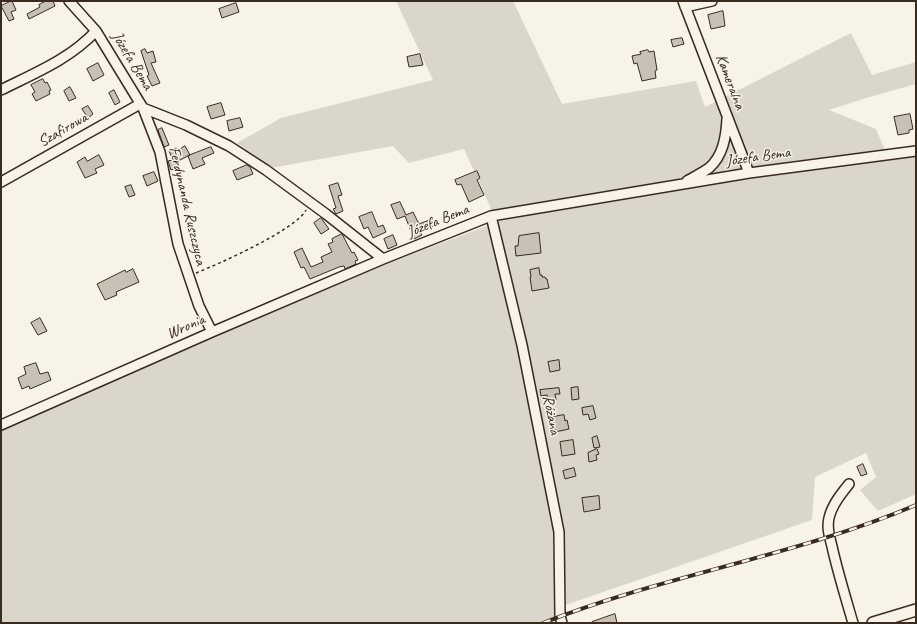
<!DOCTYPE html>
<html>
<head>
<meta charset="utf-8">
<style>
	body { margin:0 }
	#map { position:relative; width:917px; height:624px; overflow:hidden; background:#f7f3e8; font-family:Caveat,sans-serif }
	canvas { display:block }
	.frame { position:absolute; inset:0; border:2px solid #3b2a1e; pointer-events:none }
</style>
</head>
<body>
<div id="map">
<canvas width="917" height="624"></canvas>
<div class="frame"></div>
</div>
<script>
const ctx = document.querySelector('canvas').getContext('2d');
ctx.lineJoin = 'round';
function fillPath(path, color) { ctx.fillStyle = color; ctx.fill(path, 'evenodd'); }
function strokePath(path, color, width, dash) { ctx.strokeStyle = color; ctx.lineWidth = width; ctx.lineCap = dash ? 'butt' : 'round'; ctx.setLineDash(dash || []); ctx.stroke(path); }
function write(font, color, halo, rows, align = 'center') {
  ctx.font = font + ' Caveat,sans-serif'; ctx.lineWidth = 3; ctx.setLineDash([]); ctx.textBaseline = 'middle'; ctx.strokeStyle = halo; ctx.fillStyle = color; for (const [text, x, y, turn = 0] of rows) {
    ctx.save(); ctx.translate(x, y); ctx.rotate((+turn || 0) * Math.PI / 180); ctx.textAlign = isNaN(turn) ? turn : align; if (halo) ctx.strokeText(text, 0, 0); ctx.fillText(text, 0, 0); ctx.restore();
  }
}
fillPath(new Path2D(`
	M396 1H513L562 104 696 81 705 107 851 33 872 75 916 62V84L866 98 829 110 876 129 889 160 916 155V494L878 511 860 490 876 477 866 453 815 477 812 520 554 609 559 623H1V428L386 264 497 222 464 149 409 163 393 146 271 168 237 143 281 118 433 80Z`), '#dbd6cb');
const building = new Path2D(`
	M12 1 16 10 11 12 14 19 9 21 1 6Z
	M46 1H53L55 6 29 19 27 14 40 7 39 5Z
	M236 3 239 12 222 18 219 9Z
	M723 11 725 26 711 29 708 15Z
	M682 38 684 44 673 47 671 40Z
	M145 49 147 53 153 51 156 62 151 63 160 83 152 86 147 76 149 75 141 51Z
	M648 50 649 52 654 51 657 70 655 71 656 78 642 81 637 63 634 64 632 56 641 54 640 52Z
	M420 54 423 65 409 67 407 57Z
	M98 63 104 75 93 81 87 69Z
	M43 79 45 83 47 82 51 90 49 91 50 94 36 101 32 94 35 92 31 85Z
	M70 87 76 98 69 101 64 91Z
	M114 90 120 102 115 105 109 93Z
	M221 103 225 115 211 119 207 107Z
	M88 106 93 114 88 118 82 109Z
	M910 114 913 129 909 130V133L898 135 894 117Z
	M240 118 243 127 229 131 227 121Z
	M162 128 169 145 164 147 158 130Z
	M185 146 190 155 176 162 177 168 171 170 168 161 173 160 169 151 176 148 177 151Z
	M211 147 214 153 202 158 205 164 193 169 188 156Z
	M99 155 104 165 95 169 97 173 85 178 77 162 85 157 87 161Z
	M247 165 250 167 253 174 237 180 233 171Z
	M477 171 480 178 477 180 484 195 469 202 461 184 457 185 455 180Z
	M154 172 158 181 147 186 143 176Z
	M338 183 342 195 338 196 343 211 336 214 333 209 336 208 329 186Z
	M131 185 135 195 129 197 125 187Z
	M400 202 406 215 413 212 419 224 432 219 434 226 420 231 422 235 414 239 405 216 397 219 391 205Z
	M372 212 378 227 383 225 386 232 373 238 368 227 364 229 359 217Z
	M321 218 329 229 321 234 314 223Z
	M539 233 541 253 516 256 515 246H518L519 236Z
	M342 234 352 253 354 252 358 260 355 261 356 264 345 269 344 266 339 267 310 279 304 267 301 268 294 252 302 248 311 267 323 262 321 257 332 252 328 244 333 242 332 239Z
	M393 235 397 245 388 249 384 239Z
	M539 268 540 275H542V277H545L546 279H547L549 288 532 291 530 277H531L530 270Z
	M133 269 139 282 116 292 117 295 105 300 97 284 125 270 126 272Z
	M40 318 47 331 38 335 31 323Z
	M559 360 560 370 550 372 548 362Z
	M36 363 40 374 48 372 51 380 30 389 29 386 22 389 18 378 26 374 24 367Z
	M578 387 579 399 572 400 571 388Z
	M559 388 560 394H555L556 400H548L547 395 541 396 540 390Z
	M593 406 596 418 590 420 588 414 583 415 582 408Z
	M564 415 565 421 567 420 569 429 555 432 553 417Z
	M597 436 600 447 594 448 592 438Z
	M573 440 575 454 562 456 560 442Z
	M597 449 599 454 596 455 597 460 589 462 588 453Z
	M863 464 867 474 861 476 857 467Z
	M574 468 576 476 565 479 563 471Z
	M599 496 600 509 584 512 582 498Z
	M615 614 617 623H592V622Z`);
fillPath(building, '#c8c1b6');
strokePath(building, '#3b2a1e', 1);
const minor = new Path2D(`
	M69 1 96 31 143 108 186 125 229 146 266 170 326 214 383 259 491 216 749 173 916 151
	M683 1 749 173
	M685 7 712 1
	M1 90C35 73 70 59 96 31
	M143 108 160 152 178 244 199 306 212 332
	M687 181C694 177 702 173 709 168 723 156 726 137 727 119
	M1 182 140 104
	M491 216 522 345 559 532 560 616 562 623
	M1 425 212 332 383 259
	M849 484C841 494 832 505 829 518 826 530 831 540 833 551 839 576 846 599 853 623`);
const major = new Path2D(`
	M873 623 916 610`);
strokePath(minor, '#3b2a1e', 12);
strokePath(major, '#3b2a1e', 14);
strokePath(new Path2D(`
	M196 273C219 264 297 229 306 210`), '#3b2a1e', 1.5, [3, 3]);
strokePath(minor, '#f7f3e8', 9);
strokePath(major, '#f7f3e8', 11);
const rail = new Path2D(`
	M543 623C664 575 796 556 916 505`);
strokePath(rail, '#3b2a1e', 4);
strokePath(rail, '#f7f3e8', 2.5, [8]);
write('16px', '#3b2a1e', '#f7f3e8', [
	["Józefa Bema",132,61,59],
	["Kameralna",730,82,69],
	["Szafirowa",63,130,-30],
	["Józefa Bema",758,157,-8],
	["Ferdynanda Ruszczyca",187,206,77],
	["Józefa Bema",438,221,-22],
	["Wronia",186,327,-24],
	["Różana",551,415,79]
]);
</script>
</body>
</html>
